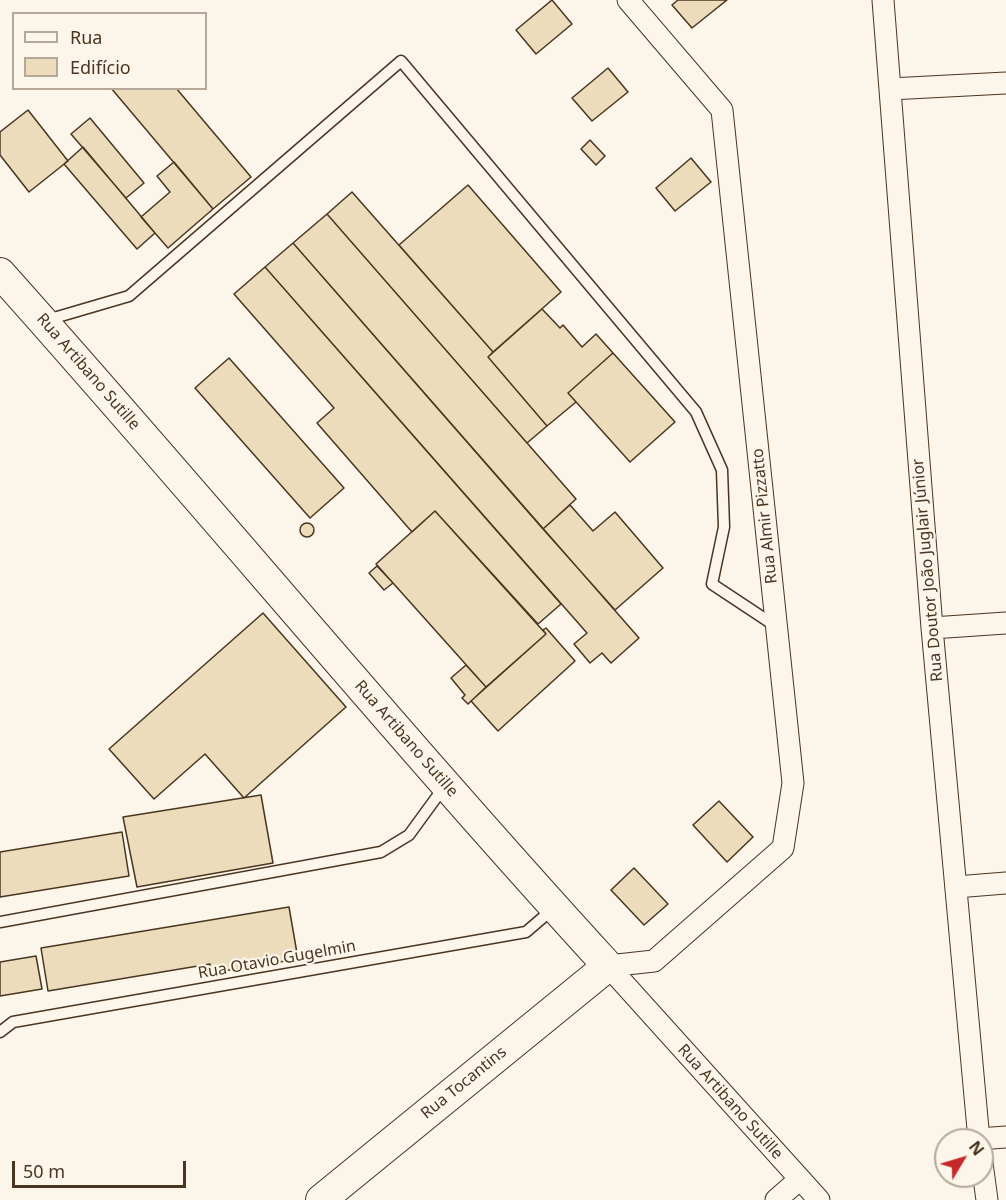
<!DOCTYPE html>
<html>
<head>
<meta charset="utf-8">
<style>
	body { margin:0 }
	#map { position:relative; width:1006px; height:1200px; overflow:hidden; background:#fbf6e9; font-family:"Noto Sans",sans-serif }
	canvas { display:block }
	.legend { position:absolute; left:12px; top:12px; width:195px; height:78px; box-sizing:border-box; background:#fbf6e9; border:2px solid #b4a999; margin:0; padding:8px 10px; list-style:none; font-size:18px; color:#4a3520 }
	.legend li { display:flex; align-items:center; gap:12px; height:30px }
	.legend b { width:30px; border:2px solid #b4a999 }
	.north { position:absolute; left:934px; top:1128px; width:60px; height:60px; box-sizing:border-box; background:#fbf6e9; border:2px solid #b4a999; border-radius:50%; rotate:52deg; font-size:16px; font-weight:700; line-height:24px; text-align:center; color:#4a3520 }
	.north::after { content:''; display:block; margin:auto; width:21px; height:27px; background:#c62828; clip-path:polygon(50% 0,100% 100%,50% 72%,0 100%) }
	.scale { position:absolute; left:12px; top:1161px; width:174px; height:27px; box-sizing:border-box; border:3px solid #4a3520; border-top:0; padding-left:8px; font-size:18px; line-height:21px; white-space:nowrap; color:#4a3520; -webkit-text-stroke:4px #fbf6e9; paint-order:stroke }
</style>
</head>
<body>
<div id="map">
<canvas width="1006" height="1200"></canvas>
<ul class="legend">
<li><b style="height:8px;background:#fbf6e9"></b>Rua</li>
<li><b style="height:16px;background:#ecdcbc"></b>Edifício</li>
</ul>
<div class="north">N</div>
<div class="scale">50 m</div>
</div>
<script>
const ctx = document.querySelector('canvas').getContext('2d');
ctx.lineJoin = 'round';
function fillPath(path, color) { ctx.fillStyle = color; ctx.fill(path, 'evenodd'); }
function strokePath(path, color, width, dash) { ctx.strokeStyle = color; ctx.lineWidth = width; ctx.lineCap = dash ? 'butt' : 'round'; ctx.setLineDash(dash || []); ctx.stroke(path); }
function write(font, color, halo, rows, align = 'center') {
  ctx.font = font + ' "Noto Sans",sans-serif'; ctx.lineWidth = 4.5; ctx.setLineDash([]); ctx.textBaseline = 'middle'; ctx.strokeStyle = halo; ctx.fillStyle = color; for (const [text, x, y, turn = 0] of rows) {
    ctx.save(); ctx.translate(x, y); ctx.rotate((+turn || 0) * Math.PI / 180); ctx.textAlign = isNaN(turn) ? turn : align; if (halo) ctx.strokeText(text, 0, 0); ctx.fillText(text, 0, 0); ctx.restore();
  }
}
const building = new Path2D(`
	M552 0 572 24 536 54 516 30Z
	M678 0H727L692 28 672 5Z
	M608 68 628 92 592 121 572 98Z
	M111 88H176L251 177 213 209Z
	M28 110 68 161 29 192 0 155V132Z
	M90 118 144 183 126 198 71 134Z
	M590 140 605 156 596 165 581 149Z
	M83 147 155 233 137 249 64 164Z
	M691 158 711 182 675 211 656 188Z
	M174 162 213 209 168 248 141 217 170 192 157 176Z
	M468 185 561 292 493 352 399 245Z
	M352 192 493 352 488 357 547 426 527 443 327 214Z
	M327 214 576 499 543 529 293 243Z
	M293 243 639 638 611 663 602 653 590 663 574 644 587 633 265 267Z
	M265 267 561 604 538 624 435 511 412 532 317 423 334 408 234 294Z
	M542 309 560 328 563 325 582 347 596 334 613 353 568 393 576 402 547 426 488 357Z
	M613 353 675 422 630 462 568 393Z
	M229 358 344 488 310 518 195 388Z
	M570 505 593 531 615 512 663 568 615 610 543 529Z
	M435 511 546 634 486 687 376 564Z
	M300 530a7 7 0 1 1 14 0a7 7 0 1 1-14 0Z
	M377 566 393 583 384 590 369 573Z
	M263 613 346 707 244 798 205 754 154 799 109 749Z
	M546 628 575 661 498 731 471 701 546 634 543 630Z
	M466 665 486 687 468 704 462 698 465 695 451 678Z
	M261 795 273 863 137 887 123 817Z
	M719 801 753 837 727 862 693 825Z
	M122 832 129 876 0 897V852Z
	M634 868 668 904 644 925 611 890Z
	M289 907 298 959 211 973 210 964 48 991 41 948Z
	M36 956 42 989 0 996V962Z`);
fillPath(building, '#ecdcbc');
strokePath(building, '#4a3520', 1.5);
const service = new Path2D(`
	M47 320 129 296 401 61 696 412 722 470 724 527 712 584 777 627
	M0 922 381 852 409 835 444 787
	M0 1032 13 1022 526 932 554 908`);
const minor = new Path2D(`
	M883 0 932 628 979 1140
	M890 89 1006 83
	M932 628 1006 623
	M956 887 1006 883
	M608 966 654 961 783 848 793 783 722 110 628 0
	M608 966 819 1200
	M979 1139 1006 1137
	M982 1163 987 1200
	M776 1200 800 1179`);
const secondary = new Path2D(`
	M0 273C205 502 400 739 608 966L321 1200`);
strokePath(service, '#4a3520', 13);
strokePath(minor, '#4a3520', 23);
strokePath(secondary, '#4a3520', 32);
strokePath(service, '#fbf6e9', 10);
strokePath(minor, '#fbf6e9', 21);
strokePath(secondary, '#fbf6e9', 30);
write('16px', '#4a3520', '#fbf6e9', [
	["Rua Artibano Sutille",88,372,49],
	["Rua Almir Pizzatto",765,516,-96],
	["Rua Doutor João Juglair Júnior",928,570,-95],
	["Rua Artibano Sutille",406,739,49],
	["Rua Otavio Gugelmin",277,960,-10],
	["Rua Tocantins",464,1083,-39],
	["Rua Artibano Sutille",730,1102,48]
]);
</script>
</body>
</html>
